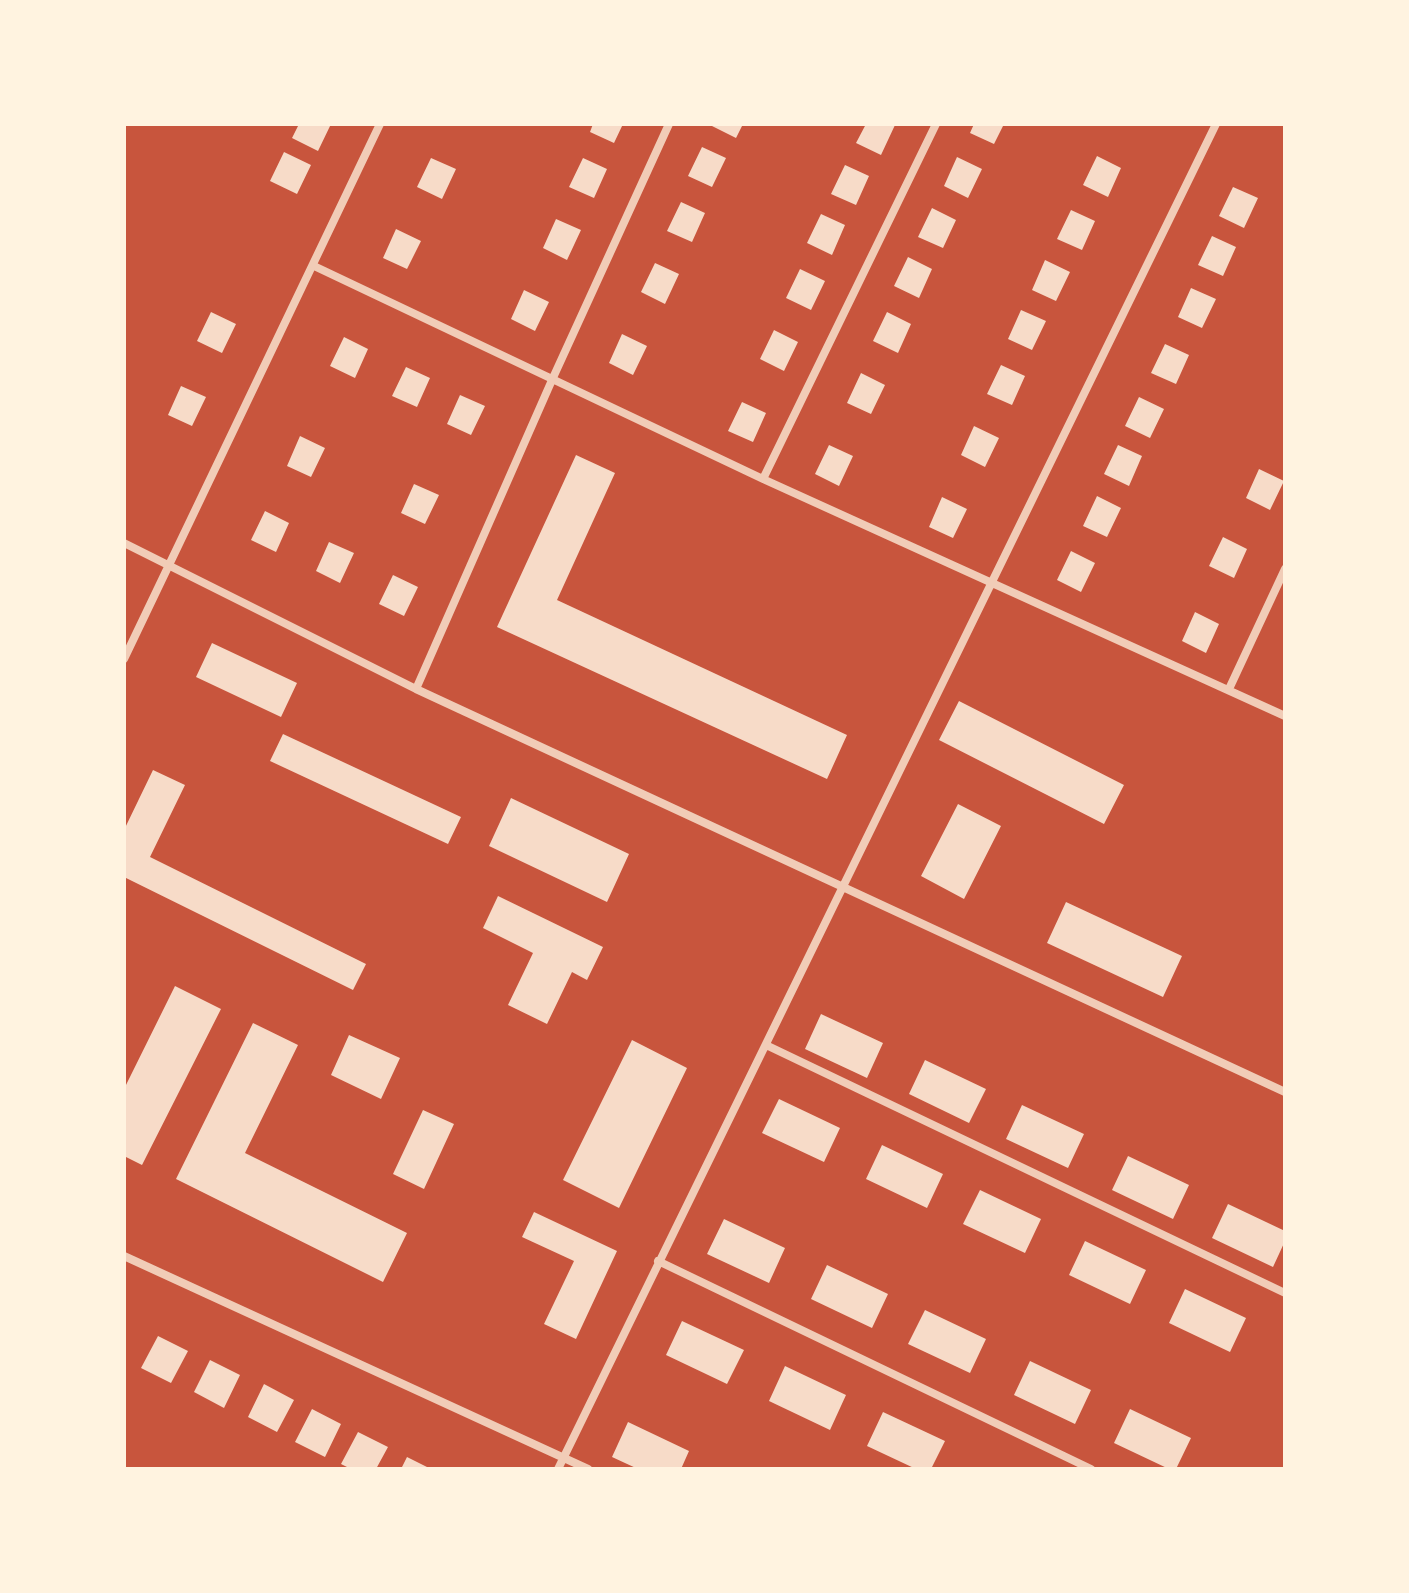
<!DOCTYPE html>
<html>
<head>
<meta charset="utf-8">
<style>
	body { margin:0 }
	#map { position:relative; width:1409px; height:1593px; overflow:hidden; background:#c8553d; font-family:"IBM Plex Serif",serif }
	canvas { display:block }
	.frame { position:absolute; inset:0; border:126px solid #fff3e0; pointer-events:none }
</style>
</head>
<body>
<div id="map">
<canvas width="1409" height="1593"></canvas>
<div class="frame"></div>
</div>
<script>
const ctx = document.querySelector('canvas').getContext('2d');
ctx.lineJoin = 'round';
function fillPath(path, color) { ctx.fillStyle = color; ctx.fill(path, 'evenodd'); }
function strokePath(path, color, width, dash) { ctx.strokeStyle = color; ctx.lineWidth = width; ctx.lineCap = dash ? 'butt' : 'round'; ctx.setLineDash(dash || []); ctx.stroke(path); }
fillPath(new Path2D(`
	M299 124H331L318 151 292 138Z
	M593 124H623L614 143 590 132Z
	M713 124H743L736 138 712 126Z
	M866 124 895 125 881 155 856 143Z
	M974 124H1004L994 144 970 133Z
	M702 147 726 158 712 187 688 176Z
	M284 152 311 165 297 194 270 181Z
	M1097 156 1121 168 1108 197 1083 185Z
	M957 157 982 169 968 198 944 186Z
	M431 158 456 169 442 199 417 187Z
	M583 158 607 169 594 198 569 187Z
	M845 165 869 176 856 205 831 194Z
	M1233 187 1258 198 1244 228 1219 216Z
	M681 202 705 213 692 242 667 231Z
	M932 208 956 220 943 248 918 237Z
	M1071 210 1095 221 1082 250 1057 239Z
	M821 214 845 225 832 255 807 243Z
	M556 219 581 230 567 260 543 248Z
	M396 229 421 241 407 269 383 258Z
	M1212 236 1236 247 1223 276 1198 265Z
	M908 257 932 269 919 298 894 286Z
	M1045 260 1070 272 1056 301 1032 290Z
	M655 263 679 274 665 304 641 292Z
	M800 269 825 281 811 310 786 298Z
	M1191 288 1216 299 1202 328 1178 317Z
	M524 290 549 302 535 331 511 319Z
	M1021 310 1046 321 1032 350 1008 339Z
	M211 312 236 324 222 353 197 341Z
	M887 312 911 324 898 353 873 341Z
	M774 330 798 342 784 371 760 359Z
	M622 334 647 346 633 375 609 363Z
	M344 337 368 349 355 378 330 366Z
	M1165 344 1189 355 1176 384 1151 373Z
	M1001 365 1025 376 1012 405 987 394Z
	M406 367 430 378 417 407 392 396Z
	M861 373 885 385 871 414 847 403Z
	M181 386 206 397 192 426 168 415Z
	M460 395 485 406 471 435 447 424Z
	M1139 397 1164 409 1150 438 1125 426Z
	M742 402 766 413 753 442 728 431Z
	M974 426 999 438 985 467 961 455Z
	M300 436 325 448 311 477 287 466Z
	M829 445 853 456 839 486 815 474Z
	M1118 445 1142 456 1129 486 1104 474Z
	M576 455 615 473 557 600 847 735 827 779 497 627Z
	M1259 469 1284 481 1270 510 1246 498Z
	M414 484 439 495 425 524 401 513Z
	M1097 496 1121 508 1107 537 1083 526Z
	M942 497 967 509 953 538 929 527Z
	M265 511 289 523 276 552 251 540Z
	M1223 537 1247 549 1234 578 1209 566Z
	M329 542 354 553 340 583 316 571Z
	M1071 551 1095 563 1081 592 1057 580Z
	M393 575 418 587 404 616 379 604Z
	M1195 612 1219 624 1206 653 1182 641Z
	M212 643 297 683 281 717 196 677Z
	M959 701 1124 785 1104 824 939 740Z
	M283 734 461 817 448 844 270 761Z
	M153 770 185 785 150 857 366 964 353 990 124 877V830Z
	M511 798 629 854 607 902 489 846Z
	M958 804 1001 826 964 899 921 876Z
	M498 896 603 947 587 980 572 972 547 1024 508 1005 533 953 483 928Z
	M1066 902 1182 956 1163 997 1047 943Z
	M175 986 221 1009 142 1165 124 1156V1089Z
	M821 1014 883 1043 867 1078 805 1049Z
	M253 1023 298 1045 245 1153 407 1233 383 1282 176 1179Z
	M349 1035 400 1058 381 1099 331 1075Z
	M632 1040 687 1068 619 1208 563 1180Z
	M925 1060 986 1089 969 1123 909 1094Z
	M779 1099 840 1128 824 1162 762 1133Z
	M1022 1105 1084 1134 1068 1168 1006 1139Z
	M423 1110 454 1124 424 1189 393 1174Z
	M882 1145 943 1174 927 1208 866 1179Z
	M1128 1156 1189 1185 1173 1219 1112 1190Z
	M980 1190 1041 1219 1025 1253 963 1224Z
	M1228 1204 1285 1231V1241L1273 1267 1212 1238Z
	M534 1212 617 1251 576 1339 544 1324 574 1261 522 1237Z
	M724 1219 785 1248 769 1283 707 1254Z
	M1085 1241 1146 1270 1130 1304 1069 1275Z
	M827 1265 888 1294 872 1328 811 1299Z
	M1185 1289 1246 1318 1230 1352 1169 1323Z
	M925 1310 986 1339 970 1373 908 1344Z
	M682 1321 744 1350 727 1384 666 1355Z
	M158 1336 188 1351 171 1383 141 1368Z
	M210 1360 240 1375 224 1408 194 1392Z
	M1030 1361 1091 1390 1075 1424 1014 1395Z
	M785 1366 846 1395 830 1430 769 1401Z
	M264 1384 294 1400 277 1432 248 1417Z
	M312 1409 341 1424 325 1457 295 1442Z
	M1130 1409 1191 1438 1176 1469H1169L1114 1443Z
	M883 1412 945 1441 931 1469H916L867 1446Z
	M628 1422 689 1451 681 1469H638L612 1457Z
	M358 1432 388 1447 376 1469H351L341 1464Z
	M407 1457 431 1469H401Z`), '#f7dbc8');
strokePath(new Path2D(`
	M314 266 763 479 1285 716
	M763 479 936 124
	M124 543 416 689 1285 1092
	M124 659 380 124
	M416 689 552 380 669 124
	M1229 689 1285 569
	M766 1045 1285 1293
	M124 1256 588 1469
	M658 1261 1091 1469
	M558 1469 1216 124`), '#f1ccb7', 8);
</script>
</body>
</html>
